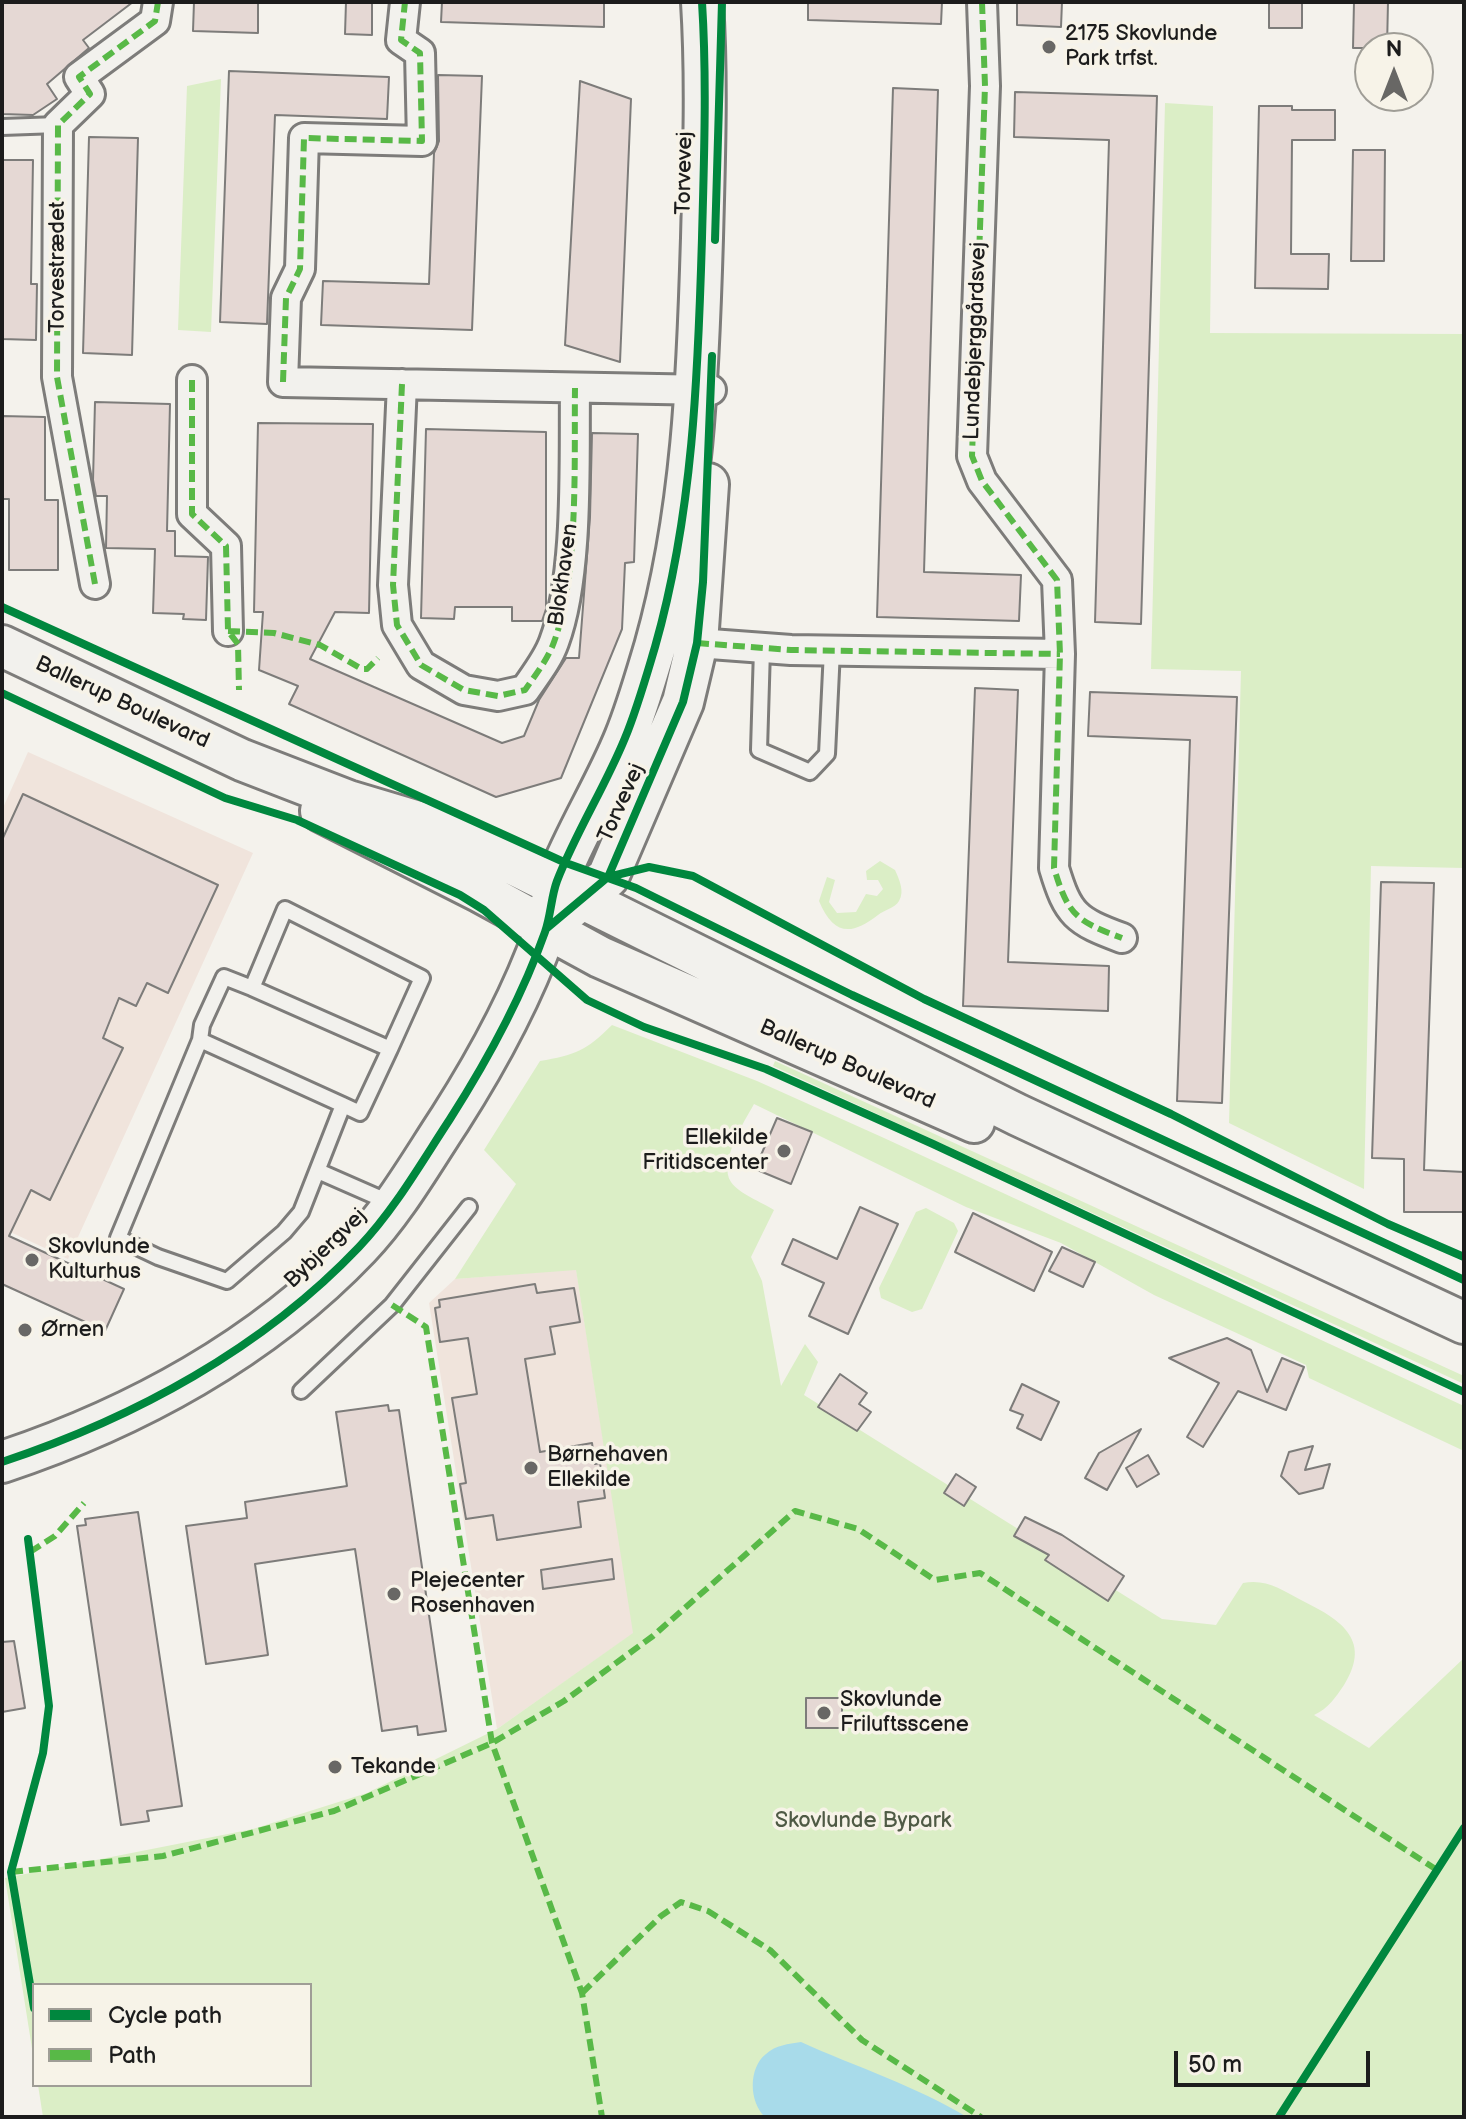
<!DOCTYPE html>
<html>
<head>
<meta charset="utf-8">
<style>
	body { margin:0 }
	#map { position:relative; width:1466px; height:2119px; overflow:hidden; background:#f4f2ec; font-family:"Balsamiq Sans",sans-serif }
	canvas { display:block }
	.frame { position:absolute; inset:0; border:4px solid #1c1c1c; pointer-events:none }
	.legend { position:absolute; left:32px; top:1983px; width:280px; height:104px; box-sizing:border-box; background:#f7f3e8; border:2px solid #9f9d96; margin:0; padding:10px 14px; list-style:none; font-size:24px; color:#1c1c1c }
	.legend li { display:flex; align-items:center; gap:16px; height:40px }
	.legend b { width:40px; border:2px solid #9f9d96 }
	.north { position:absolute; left:1354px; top:32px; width:80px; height:80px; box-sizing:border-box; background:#f7f3e8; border:2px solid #9f9d96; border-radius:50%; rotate:0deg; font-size:22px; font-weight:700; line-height:32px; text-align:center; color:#1c1c1c }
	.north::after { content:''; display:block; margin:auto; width:28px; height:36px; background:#686765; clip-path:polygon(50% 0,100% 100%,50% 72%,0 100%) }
	.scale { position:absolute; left:1174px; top:2051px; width:196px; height:36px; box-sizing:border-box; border:4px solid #1c1c1c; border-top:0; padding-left:10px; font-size:24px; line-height:28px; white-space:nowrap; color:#1c1c1c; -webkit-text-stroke:6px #f7f3e8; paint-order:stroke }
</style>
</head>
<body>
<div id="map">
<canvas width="1466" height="2119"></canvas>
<div class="frame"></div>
<ul class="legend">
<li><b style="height:10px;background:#00873e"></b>Cycle path</li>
<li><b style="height:10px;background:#58b947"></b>Path</li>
</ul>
<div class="north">N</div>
<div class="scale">50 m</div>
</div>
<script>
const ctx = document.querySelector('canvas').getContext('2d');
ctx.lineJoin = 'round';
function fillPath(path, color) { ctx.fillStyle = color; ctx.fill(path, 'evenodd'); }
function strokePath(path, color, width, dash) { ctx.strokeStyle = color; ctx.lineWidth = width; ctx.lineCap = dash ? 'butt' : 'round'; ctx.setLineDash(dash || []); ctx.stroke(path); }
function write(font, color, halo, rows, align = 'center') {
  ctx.font = font + ' "Balsamiq Sans",sans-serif'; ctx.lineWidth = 7; ctx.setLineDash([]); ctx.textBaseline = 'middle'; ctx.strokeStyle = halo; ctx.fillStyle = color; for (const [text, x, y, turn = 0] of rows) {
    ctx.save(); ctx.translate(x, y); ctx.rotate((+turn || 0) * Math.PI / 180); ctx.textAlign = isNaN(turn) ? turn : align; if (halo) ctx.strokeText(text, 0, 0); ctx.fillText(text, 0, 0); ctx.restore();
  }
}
fillPath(new Path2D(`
	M28 752 253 853 68 1259 2 1228V810Z
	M576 1269 634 1633 497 1729 429 1303 455 1279Z`), '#f0e4dc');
fillPath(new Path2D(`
	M221 79 211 332 178 330 187 86Z
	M1165 103 1213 106 1210 333 1464 334V868L1371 866 1364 1189 1229 1123 1241 671 1151 669Z
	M880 861 895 870C899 879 905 891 899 901 895 908 884 910 878 915 850 937 833 934 819 901L827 877 835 880 829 902 837 913 856 912 866 894 877 896 883 889 878 880H867L866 871Z
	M612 1025 757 1081 884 1138 1464 1406V1451L1309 1378 1306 1365 1154 1295 1061 1243 966 1207 754 1104C744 1122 718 1163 731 1182 739 1194 762 1202 774 1210L751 1257 762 1281 781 1386 805 1344 818 1362 804 1395 1162 1619 1216 1625 1243 1583C1267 1579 1280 1589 1301 1600 1337 1618 1374 1638 1344 1685 1335 1698 1329 1708 1314 1715L1369 1748 1464 1658V2117H43L38 2085H310V1985H34V2061L5 1878 253 1829 367 1793 497 1729 633 1633 576 1270 455 1279 516 1184 484 1150 540 1061C575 1055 586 1051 612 1025Z
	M775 1061 1464 1376V1384L773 1066Z
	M926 1208 954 1223 958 1231 922 1309 912 1312 881 1298 879 1288 916 1212Z`), '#dbeec6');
fillPath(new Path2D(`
	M801 2042C854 2066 918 2087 967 2117H765C749 2102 748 2068 766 2054 776 2045 788 2044 801 2042Z`), '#a8dbea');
const building = new Path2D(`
	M2 2H133L83 40 89 48 47 84 57 99 33 115 2 114Z
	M194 2H258V33L193 31Z
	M346 2H372V35L345 34Z
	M442 2H604V27L441 22Z
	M808 2H942L941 24 808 20Z
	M1017 2H1062L1061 27 1017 25Z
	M1269 2H1302V28H1269Z
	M1354 2H1388L1387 48H1353Z
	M229 71 389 77 387 119 275 115 267 324 220 322Z
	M438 75 482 76 472 330 321 325 323 281 429 284 434 153 439 141Z
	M580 81 631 99 620 362 565 345Z
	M893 88 938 90 924 572 1021 575 1019 621 877 617Z
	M1015 92 1157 96 1141 624 1095 622 1109 140 1014 137Z
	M1259 106H1292V110H1335V140H1292L1291 254H1329L1328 289 1255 288Z
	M89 137 138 138 132 355 83 353Z
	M1353 150H1385L1384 261H1351Z
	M2 160H33L31 284H37L36 340 2 339Z
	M95 402 170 404 167 531H175V556L208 557 206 620 183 619 184 614 153 613 155 549 106 548 107 496H96L93 480Z
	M2 416 45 417V500H58V570H9V499H2Z
	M258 423 373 424 369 613 335 612 310 659 502 743 524 736 539 700 566 658H579L590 517 592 433 638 434 634 562 625 563 622 629 561 778 496 797 289 704 298 686 259 670 263 612H254Z
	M426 429 546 432V609L542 621H512V607H455L454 619 421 618Z
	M975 688 1018 690 1008 962 1109 966 1108 1011 963 1006Z
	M1090 692 1237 697 1222 1103 1177 1101 1190 740 1088 736Z
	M23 794 218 885 168 993 147 983 136 1006 119 998 103 1038 123 1048 50 1200 31 1190 9 1236 124 1289 105 1331 2 1284V840Z
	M1381 882 1434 883 1424 1170 1464 1172V1212H1404V1159L1372 1158Z
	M777 1118 812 1132 791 1184 755 1169Z
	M860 1207 898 1224 848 1334 809 1316 824 1283 782 1264 793 1239 837 1259Z
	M973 1213 1052 1252 1034 1291 955 1252Z
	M1062 1247 1095 1262 1083 1287 1049 1271Z
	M535 1284 537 1293 574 1288 580 1322 550 1327 555 1354 525 1359 540 1452 592 1443 595 1464 600 1463 605 1498 578 1502 581 1527 497 1540 493 1515 466 1519 460 1484 466 1483 452 1398 477 1394 468 1338 440 1342 435 1308 440 1307 439 1300Z
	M1227 1338 1251 1350 1267 1392 1282 1358 1304 1367 1286 1410 1238 1391 1203 1447 1187 1437 1219 1383 1169 1358Z
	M840 1374 867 1393 859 1404 871 1412 857 1431 818 1407Z
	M1022 1384 1059 1402 1041 1440 1017 1428 1023 1415 1010 1410Z
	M388 1405 389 1411 399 1410 446 1731 418 1735 417 1726 382 1731 355 1549 255 1564 268 1655 206 1664 186 1526 247 1518 245 1502 347 1486 336 1412Z
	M1141 1429 1107 1490 1085 1478 1099 1453Z
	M1313 1446 1305 1470 1330 1464 1323 1488 1299 1494 1281 1476 1289 1452Z
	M1148 1455 1159 1474 1137 1487 1126 1468Z
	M956 1474 976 1487 964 1506 944 1493Z
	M138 1512 182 1806 147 1811 149 1821 121 1825 77 1526 86 1525 85 1519Z
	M1025 1517 1062 1535 1124 1576 1108 1601 1045 1560 1049 1555 1014 1536Z
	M612 1559 614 1579 543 1589 541 1570Z
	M14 1641 25 1708 2 1712V1642Z
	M806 1698H842V1728H806Z`);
fillPath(building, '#e5d8d4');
strokePath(building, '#7d7c7a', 2);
const lane = new Path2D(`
	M2 127 58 125
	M762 649 759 750 810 772 827 754 832 650
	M200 1040 202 1025 224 977 252 988
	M343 1105 301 1212 284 1232 227 1281 158 1257 118 1238 200 1040 343 1105 360 1113 390 1049 252 988 285 909 422 978 390 1049
	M318 1171 391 1203
	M301 1391 392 1305 469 1207`);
const street = new Path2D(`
	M405 2 401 40 420 53 422 141 304 138 300 269 286 298 283 382 711 390
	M982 2 985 86 972 456 982 481 1057 580 1060 654 1054 868C1068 915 1076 921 1122 938
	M192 380V514L226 546 228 631
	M402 384 393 585 397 625 421 665 464 690 498 696 525 690C536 674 548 659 554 642 579 575 574 460 575 388
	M95 584 57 377 58 125 90 94 79 77 155 21 158 2
	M697 643 791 650 1060 654`);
const secondary = new Path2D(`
	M2 646 242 760 348 801 425 824 499 857 1018 1115 1464 1323
	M321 811 481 892 600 957 974 1122
	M564 913 608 877 683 702 697 643 708 484
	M2 1462C134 1418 262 1349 359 1247 395 1209 421 1163 450 1119 487 1061 522 997 545 932 551 915 551 897 557 881 576 832 605 787 625 738 637 709 646 677 655 647 693 514 698 375 702 238 704 159 707 81 702 2`);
strokePath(lane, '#7d7c7a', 20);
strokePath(street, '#7d7c7a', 34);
strokePath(secondary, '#7d7c7a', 46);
strokePath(lane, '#f2f1ed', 14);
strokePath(street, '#f2f1ed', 28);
strokePath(secondary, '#f2f1ed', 40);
strokePath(new Path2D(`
	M982 2 985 86 972 456 982 481 1057 580 1060 654 1054 868C1068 915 1076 921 1122 938
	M192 380V514L226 546 228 631 238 644 239 690
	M283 382 286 298 300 269 304 138 422 141 420 53 401 40 405 2
	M402 384 393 585 397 625 421 665 464 690 498 696 525 690C536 674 548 659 554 642 579 575 574 460 575 388
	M95 584 57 377 58 125 90 94 79 77 155 21 158 2
	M228 631 274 633 320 645 362 669H367L378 658
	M697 643 791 650 1060 654
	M392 1305 426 1327 492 1743 582 1993 602 2117
	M30 1552 55 1536 84 1503
	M11 1872 163 1856 334 1811 492 1743 564 1701 653 1636 795 1511 858 1529 935 1580 980 1573 1437 1870
	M582 1993 661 1916 681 1902 708 1911 770 1950 862 2040 981 2117`), '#58b947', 6, [12, 6]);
strokePath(new Path2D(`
	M715 240 722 2
	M2 607 566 863 636 888 852 995 1464 1280
	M2 693 225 798 297 820 460 895 484 910 587 1000 644 1027 766 1069 933 1144 1464 1392
	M608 877 649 867 693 876 924 999 1171 1114 1388 1224 1464 1257
	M546 929 608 877 683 702 697 643 703 582 712 356
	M2 1462C134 1418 262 1349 359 1247 395 1209 421 1163 450 1119 487 1061 522 997 545 932 551 915 551 897 557 881 576 832 605 787 625 738 637 709 646 677 655 647 693 514 698 375 702 238 704 159 707 81 702 2
	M28 1539 49 1706 43 1753 11 1872 34 2008
	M1279 2117 1464 1828`), '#00873e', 8);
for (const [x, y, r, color] of [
	[1049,47,8,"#686765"],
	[784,1151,8,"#686765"],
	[32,1260,8,"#686765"],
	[25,1330,8,"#686765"],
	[531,1468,8,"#686765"],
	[394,1594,8,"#686765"],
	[824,1713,8,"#686765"],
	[335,1767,8,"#686765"]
]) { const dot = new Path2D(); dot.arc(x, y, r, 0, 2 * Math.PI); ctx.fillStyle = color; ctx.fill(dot); strokePath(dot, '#f7f3e8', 3); }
write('22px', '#1c1c1c', '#f7f3e8', [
	["2175 Skovlunde",1065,34],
	["Park trfst.",1065,59],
	["Ellekilde",768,1138,"right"],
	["Fritidscenter",768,1163,"right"],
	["Skovlunde",48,1247],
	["Kulturhus",48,1272],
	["Ørnen",41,1330],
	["Børnehaven",547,1455],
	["Ellekilde",547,1480],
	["Plejecenter",410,1581],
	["Rosenhaven",410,1606],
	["Skovlunde",840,1700],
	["Friluftsscene",840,1725],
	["Tekande",351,1767]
], 'left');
write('22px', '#1c1c1c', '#f7f3e8', [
	["Torvevej",685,173,-89],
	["Torvestrædet",58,267,-90],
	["Lundebjerggårdsvej",976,341,-88],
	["Blokhaven",564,575,-82],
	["Ballerup Boulevard",122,703,25],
	["Torvevej",622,803,-66],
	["Ballerup Boulevard",847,1065,24],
	["Bybjergvej",326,1249,-44]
]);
write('22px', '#4f5a45', '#f7f3e8', [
	["Skovlunde Bypark",863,1821]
]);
</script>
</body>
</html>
